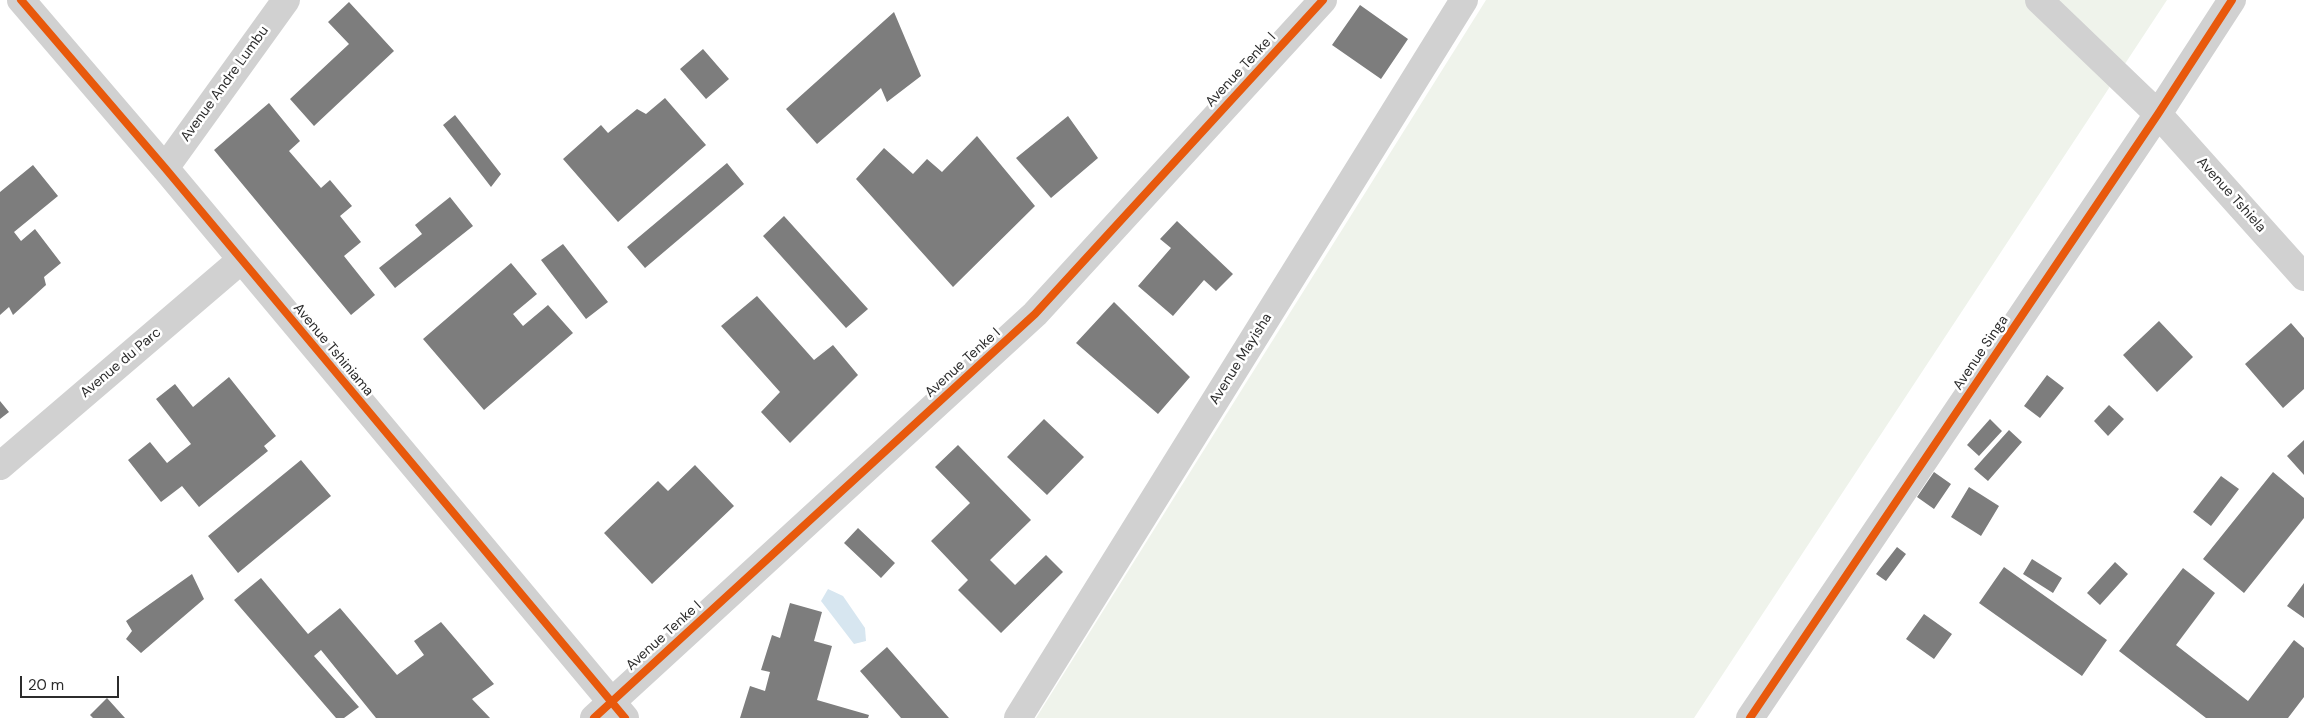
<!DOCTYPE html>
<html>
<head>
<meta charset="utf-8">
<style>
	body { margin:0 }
	#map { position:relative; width:2304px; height:718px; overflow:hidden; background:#fff; font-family:"DM Sans",sans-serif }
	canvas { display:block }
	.scale { position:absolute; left:20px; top:676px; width:99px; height:22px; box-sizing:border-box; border:2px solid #2c2c2c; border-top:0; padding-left:6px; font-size:15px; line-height:18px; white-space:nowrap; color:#2c2c2c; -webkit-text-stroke:4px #fff; paint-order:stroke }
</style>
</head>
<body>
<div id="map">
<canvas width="2304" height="718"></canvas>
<div class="scale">20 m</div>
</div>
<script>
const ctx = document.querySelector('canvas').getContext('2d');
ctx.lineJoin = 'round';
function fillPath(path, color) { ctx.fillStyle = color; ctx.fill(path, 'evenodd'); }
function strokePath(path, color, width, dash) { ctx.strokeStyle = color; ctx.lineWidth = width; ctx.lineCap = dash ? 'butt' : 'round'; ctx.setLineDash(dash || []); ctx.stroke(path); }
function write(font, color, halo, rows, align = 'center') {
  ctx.font = font + ' "DM Sans",sans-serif'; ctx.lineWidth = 5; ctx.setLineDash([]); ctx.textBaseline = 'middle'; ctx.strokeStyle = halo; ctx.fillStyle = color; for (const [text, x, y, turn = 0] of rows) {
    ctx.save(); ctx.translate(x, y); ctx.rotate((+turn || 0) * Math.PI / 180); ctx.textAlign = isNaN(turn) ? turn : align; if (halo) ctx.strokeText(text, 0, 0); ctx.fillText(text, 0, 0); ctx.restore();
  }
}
fillPath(new Path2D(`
	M1486 0H2167L1694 718H1036Z`), '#eff3eb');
fillPath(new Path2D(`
	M828 589 843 596 865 628 866 641 854 644 821 601Z`), '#d7e6f0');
fillPath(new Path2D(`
	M349 2 394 51 314 126 290 99 349 44 328 22Z
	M1360 5 1408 39 1381 79 1332 45Z
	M894 12 921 76 887 102 881 88 817 144 786 109Z
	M703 49 729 79 706 99 680 69Z
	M665 98 706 145 618 222 563 159 601 125 608 133 637 109 646 114Z
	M269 103 300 141 289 151 321 188 330 180 352 206 340 216 361 242 344 256 375 295 351 315 214 150Z
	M455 115 501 174 491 187 443 125Z
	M1068 116 1098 158 1051 198 1016 158Z
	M977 136 1035 206 953 287 856 179 884 148 913 174 927 159 942 172Z
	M727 163 744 184 645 268 627 247Z
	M33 165 58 196 14 232 21 241 35 229 61 263 44 277 46 285 13 315 9 307 0 315V192Z
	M450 197 473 226 395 288 379 268 422 234 415 225Z
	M784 216 868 309 846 328 763 236Z
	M1177 221 1233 274 1216 291 1204 280 1173 316 1138 286 1171 248 1160 239Z
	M563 244 608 302 586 319 541 260Z
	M511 263 537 294 513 314 523 326 548 305 573 333 484 410 423 339Z
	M757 296 814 360 833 345 858 375 790 443 761 412 780 392 721 326Z
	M1114 302 1190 377 1158 414 1076 343Z
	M2159 321 2193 357 2157 392 2123 355Z
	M2291 323 2304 338V389L2283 408 2245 364Z
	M2047 375 2064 388 2040 418 2024 406Z
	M229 377 276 436 264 446 268 451 199 507 182 486 161 502 128 460 150 442 167 463 191 444 156 399 175 384 193 407Z
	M0 401 9 412 0 419Z
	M2109 405 2124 419 2108 436 2094 421Z
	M1044 419 1084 457 1047 495 1007 457Z
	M1990 419 2002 431 1979 456 1967 445Z
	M2009 430 2022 442 1988 481 1974 469Z
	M2304 440V475L2287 456Z
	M958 445 1031 520 990 560 1015 585 1046 555 1063 572 1001 633 958 590 968 580 931 541 970 503 935 467Z
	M301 460 331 496 238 573 208 536Z
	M695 465 734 506 652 584 604 533 658 481 668 491Z
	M1934 472 1951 484 1934 509 1917 497Z
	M2273 472 2304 498V518L2244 593 2203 559Z
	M2221 476 2239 489 2211 526 2193 512Z
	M1969 487 1999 506 1981 536 1951 517Z
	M858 528 895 563 881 578 844 543Z
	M1897 547 1906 554 1886 581 1876 574Z
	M2032 559 2062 578 2053 593 2023 574Z
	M2115 562 2128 574 2100 605 2087 593Z
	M2004 567 2107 640 2082 676 1979 603Z
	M2183 568 2215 593 2176 645 2248 701 2294 640 2304 648V697L2288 718H2206L2119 651Z
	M192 574 204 599 141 653 126 639 132 631 126 621Z
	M261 578 308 634 340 608 397 675 424 655 414 641 441 622 494 684 472 699 490 718H376L321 650 314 656 359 707 344 718H336L234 600Z
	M2304 583V618L2287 606Z
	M790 603 822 612 814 641 832 646 817 700 869 715 868 718H740L750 686 765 691 770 672 761 670 772 635 780 638Z
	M1924 614 1952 634 1934 659 1906 639Z
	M887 647 949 718H901L860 671Z
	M107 698 125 718H93L90 715Z`), '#7d7d7d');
strokePath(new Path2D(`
	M21 0 165 168 625 718
	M2039 0 2158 114 2304 277
	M165 168 286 0
	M0 466 241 260
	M594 718 1035 314 1323 0
	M1018 718 1464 0
	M1750 718 2158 114 2232 0`), '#d1d1d1', 28);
strokePath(new Path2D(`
	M21 0 165 168 625 718
	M594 718 1035 314 1323 0
	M1750 718 2158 114 2232 0`), '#e8590c', 8);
write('14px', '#2c2c2c', '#fff', [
	["Avenue Tenke I",1241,70,-47],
	["Avenue Andre Lumbu",225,84,-54],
	["Avenue Tshiela",2231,195,48],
	["Avenue Tshiniama",333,350,50],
	["Avenue Singa",1981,353,-56],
	["Avenue Mayisha",1241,359,-58],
	["Avenue du Parc",121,363,-40],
	["Avenue Tenke I",963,363,-42],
	["Avenue Tenke I",664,636,-42]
]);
</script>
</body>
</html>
